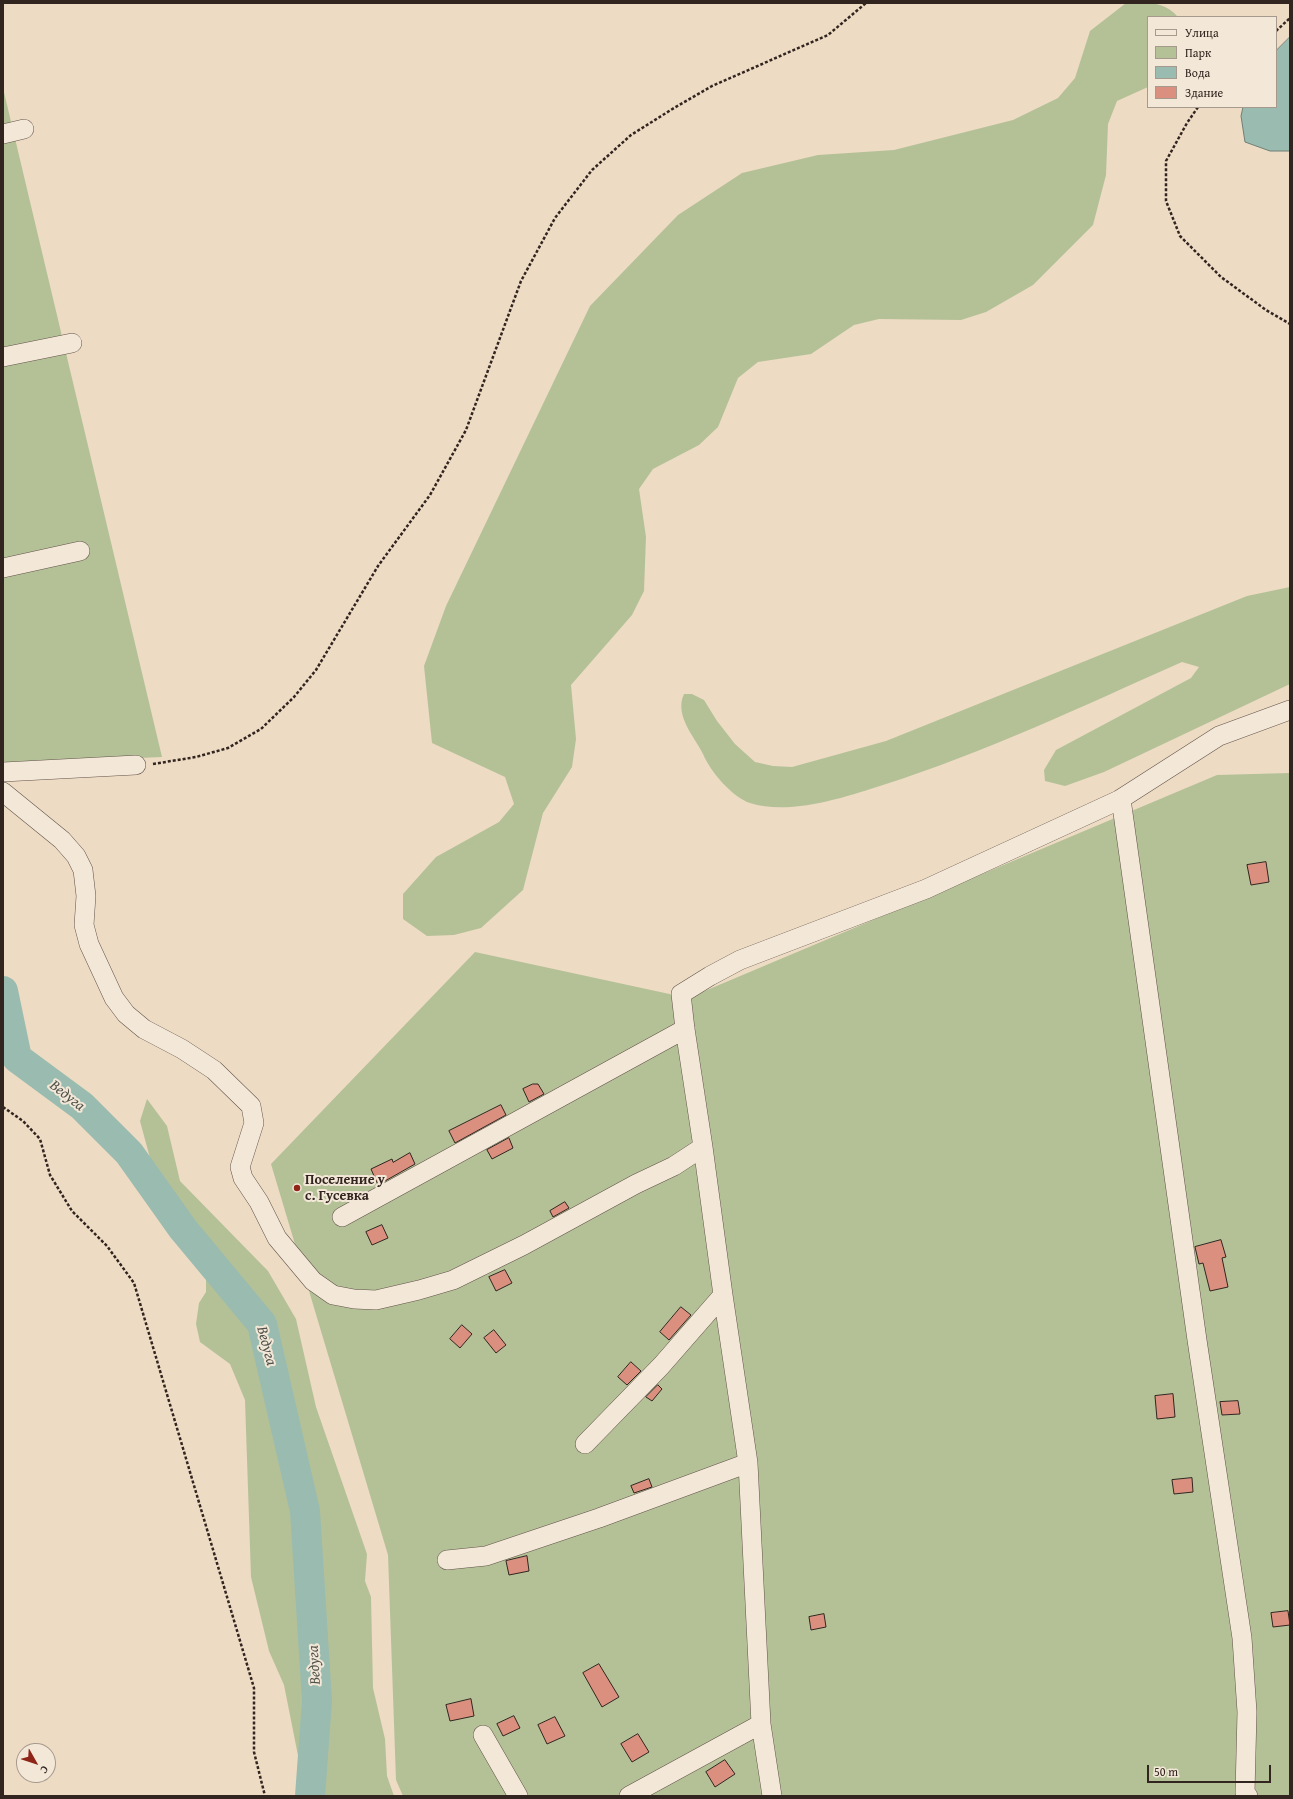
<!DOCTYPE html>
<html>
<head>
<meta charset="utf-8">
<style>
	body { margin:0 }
	#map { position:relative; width:1293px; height:1799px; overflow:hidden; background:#eddbc3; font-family:"Gentium Book Plus",serif }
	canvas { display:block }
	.frame { position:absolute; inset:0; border:4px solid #322520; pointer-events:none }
	.legend { position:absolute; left:1147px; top:16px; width:130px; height:92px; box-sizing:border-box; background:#f3e8d8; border:1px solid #a69a8e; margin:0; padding:5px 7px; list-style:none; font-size:12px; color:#322520 }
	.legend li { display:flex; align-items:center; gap:8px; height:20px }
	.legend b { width:20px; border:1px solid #a69a8e }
	.north { position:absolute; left:16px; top:1743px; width:40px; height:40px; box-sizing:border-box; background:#f3e8d8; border:1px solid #a69a8e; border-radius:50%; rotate:129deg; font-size:11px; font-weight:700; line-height:16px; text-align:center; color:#322520 }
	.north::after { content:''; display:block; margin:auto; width:14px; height:18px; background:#8f2418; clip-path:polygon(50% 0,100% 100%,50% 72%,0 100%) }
	.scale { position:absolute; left:1147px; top:1765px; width:124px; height:18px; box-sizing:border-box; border:2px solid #322520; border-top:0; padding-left:5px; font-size:12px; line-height:14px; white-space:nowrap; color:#322520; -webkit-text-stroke:3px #f3e8d8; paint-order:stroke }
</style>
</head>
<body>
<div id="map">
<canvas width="1293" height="1799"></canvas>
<div class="frame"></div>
<ul class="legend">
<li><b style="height:5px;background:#f3e8d8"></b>Улица</li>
<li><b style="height:11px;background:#b4c197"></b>Парк</li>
<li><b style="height:11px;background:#9abbaf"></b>Вода</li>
<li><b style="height:11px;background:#db8f7e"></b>Здание</li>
</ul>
<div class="north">С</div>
<div class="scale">50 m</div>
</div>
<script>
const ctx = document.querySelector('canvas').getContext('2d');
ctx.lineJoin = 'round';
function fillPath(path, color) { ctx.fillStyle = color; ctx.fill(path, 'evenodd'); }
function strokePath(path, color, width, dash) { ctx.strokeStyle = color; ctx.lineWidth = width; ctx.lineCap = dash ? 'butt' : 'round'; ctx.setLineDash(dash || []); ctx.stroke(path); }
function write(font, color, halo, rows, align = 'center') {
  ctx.font = font + ' "Gentium Book Plus",serif'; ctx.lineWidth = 4; ctx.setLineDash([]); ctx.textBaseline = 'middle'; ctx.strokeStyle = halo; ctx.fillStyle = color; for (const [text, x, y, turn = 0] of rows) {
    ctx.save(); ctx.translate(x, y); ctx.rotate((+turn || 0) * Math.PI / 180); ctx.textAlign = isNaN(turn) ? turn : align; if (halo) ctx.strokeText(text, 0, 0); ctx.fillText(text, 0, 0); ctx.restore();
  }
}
fillPath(new Path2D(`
	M1126 3C1147 3 1163 0 1178 17H1148V87L1117 101 1108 124 1106 175 1093 225 1033 285 986 312 961 320 879 319 854 325 811 354 758 362 738 378 718 427 699 445 653 469 639 489 646 537 644 591 632 615 571 685 576 739 572 767 543 813 523 890 481 928 454 935 427 936 403 919V894L436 857 499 822 514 804 505 777 432 743 424 666 446 606 590 306 678 215 742 173 818 155 894 150 1013 120 1058 98 1075 78 1090 31Z
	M3 88 162 757 3 764Z
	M1290 587V684L1104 772 1065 786 1045 781 1044 770 1056 750 1191 678 1199 667 1182 662C1083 706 986 752 883 785 846 797 789 816 750 803 732 797 710 771 703 754 694 736 674 715 684 694H692L704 700 717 721 735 744 755 762 773 766 792 767 886 741 1247 596Z
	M1290 773V1796H403L396 1780 388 1555 271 1164 475 952 688 998 1217 775Z
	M147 1099 167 1126 180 1181 268 1271 296 1319 316 1407 367 1554 365 1581 371 1597 373 1688 385 1739 387 1776 394 1796H306L284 1685 269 1651 251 1577 245 1400 230 1364 200 1342 196 1324 199 1303 206 1292V1274L181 1206 150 1158 140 1121Z`), '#b4c197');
const water = new Path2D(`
	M1290 37V151H1270L1245 142 1241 116 1243 107H1276V51Z`);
fillPath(water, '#9abbaf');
strokePath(water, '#707f76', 1);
strokePath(new Path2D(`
	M3 991 17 1058 82 1106 129 1153 183 1229 262 1324 305 1511 317 1701 310 1796`), '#9abbaf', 30);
const building = new Path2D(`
	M1266 862 1269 882 1251 885 1247 865Z
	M533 1084H538L544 1094 529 1102 523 1089Z
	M501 1105 506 1115 455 1143 449 1131Z
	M509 1138 513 1148 492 1159 487 1150Z
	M410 1153 415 1164 378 1185 371 1169 392 1159 393 1162Z
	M565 1202 569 1208 553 1217 550 1211Z
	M382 1225 388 1238 372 1245 366 1232Z
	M1221 1240 1226 1257 1222 1258 1228 1287 1210 1291 1203 1263 1199 1264 1195 1247Z
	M505 1270 512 1283 496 1291 489 1277Z
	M681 1307 691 1315 669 1340 660 1332Z
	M462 1325 472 1334 460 1348 450 1339Z
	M494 1330 506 1345 496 1353 484 1338Z
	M631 1362 641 1371 627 1385 618 1377Z
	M658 1385 662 1389 652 1401 646 1397Z
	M1173 1394 1175 1417 1157 1419 1155 1396Z
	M1238 1401 1240 1414 1222 1415 1220 1402Z
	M1192 1478 1193 1492 1174 1494 1172 1480Z
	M649 1479 652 1487 634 1493 631 1486Z
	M527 1556 529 1571 509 1575 506 1561Z
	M1288 1611 1290 1625 1273 1627 1271 1613Z
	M824 1614 826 1627 811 1630 809 1617Z
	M599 1664 619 1697 602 1707 583 1673Z
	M471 1699 474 1716 450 1721 446 1705Z
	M514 1716 520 1728 503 1736 497 1724Z
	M555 1717 565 1736 547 1744 538 1725Z
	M638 1734 649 1752 632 1762 621 1744Z
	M725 1760 735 1774 715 1787 706 1772Z`);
fillPath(building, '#db8f7e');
strokePath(building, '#322520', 1);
const minor = new Path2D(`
	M3 134 24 129
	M3 357 72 343
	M3 568 80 551
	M3 772 136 765
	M3 792 62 840 76 856 83 870 86 896 84 925 89 944 114 998 126 1014 144 1029 182 1049 214 1070 251 1106 254 1123 240 1167 243 1178 259 1202 277 1238 313 1281 333 1295 354 1299 376 1300 419 1290 453 1280 524 1245 636 1184 674 1166 703 1147
	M1119 800 1122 806 1197 1340 1242 1638 1247 1712 1245 1793 1248 1796
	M342 1217 685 1029
	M585 1444 661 1366 723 1295
	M447 1560 486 1556 599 1518 748 1463
	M483 1735 518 1796
	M629 1796 761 1724
	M772 1796 761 1724 748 1463 723 1295 703 1147 685 1029 681 994 710 976 740 960 926 889 1119 800 1219 736 1290 710`);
strokePath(minor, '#615249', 20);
strokePath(new Path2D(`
	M1276 31 1290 18
	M1198 107 1187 123 1166 161V201L1180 236 1221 277 1266 310 1290 324
	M153 764 196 757 228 748 261 729 294 697 316 670 378 566 430 495 466 430 521 281 555 218 592 170 631 135 674 108 712 86 828 35 866 3
	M3 1107 23 1121 40 1139 50 1175 72 1211 107 1246 134 1283 254 1688V1752L265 1796`), '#322520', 2.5, [3, 2]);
strokePath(minor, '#f3e8d8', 19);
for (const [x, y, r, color] of [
	[297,1188,4,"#8f2418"]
]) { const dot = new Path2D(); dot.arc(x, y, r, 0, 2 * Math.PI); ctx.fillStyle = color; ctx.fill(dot); strokePath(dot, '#f3e8d8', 1.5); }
write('bold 14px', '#322520', '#f3e8d8', [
	["Поселение у",305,1180],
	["с. Гусевка",305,1196]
], 'left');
write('italic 15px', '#51524b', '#f3e8d8', [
	["Ведуга",67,1096,38],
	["Ведуга",266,1346,75],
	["Ведуга",315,1665,-93]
]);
</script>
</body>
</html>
